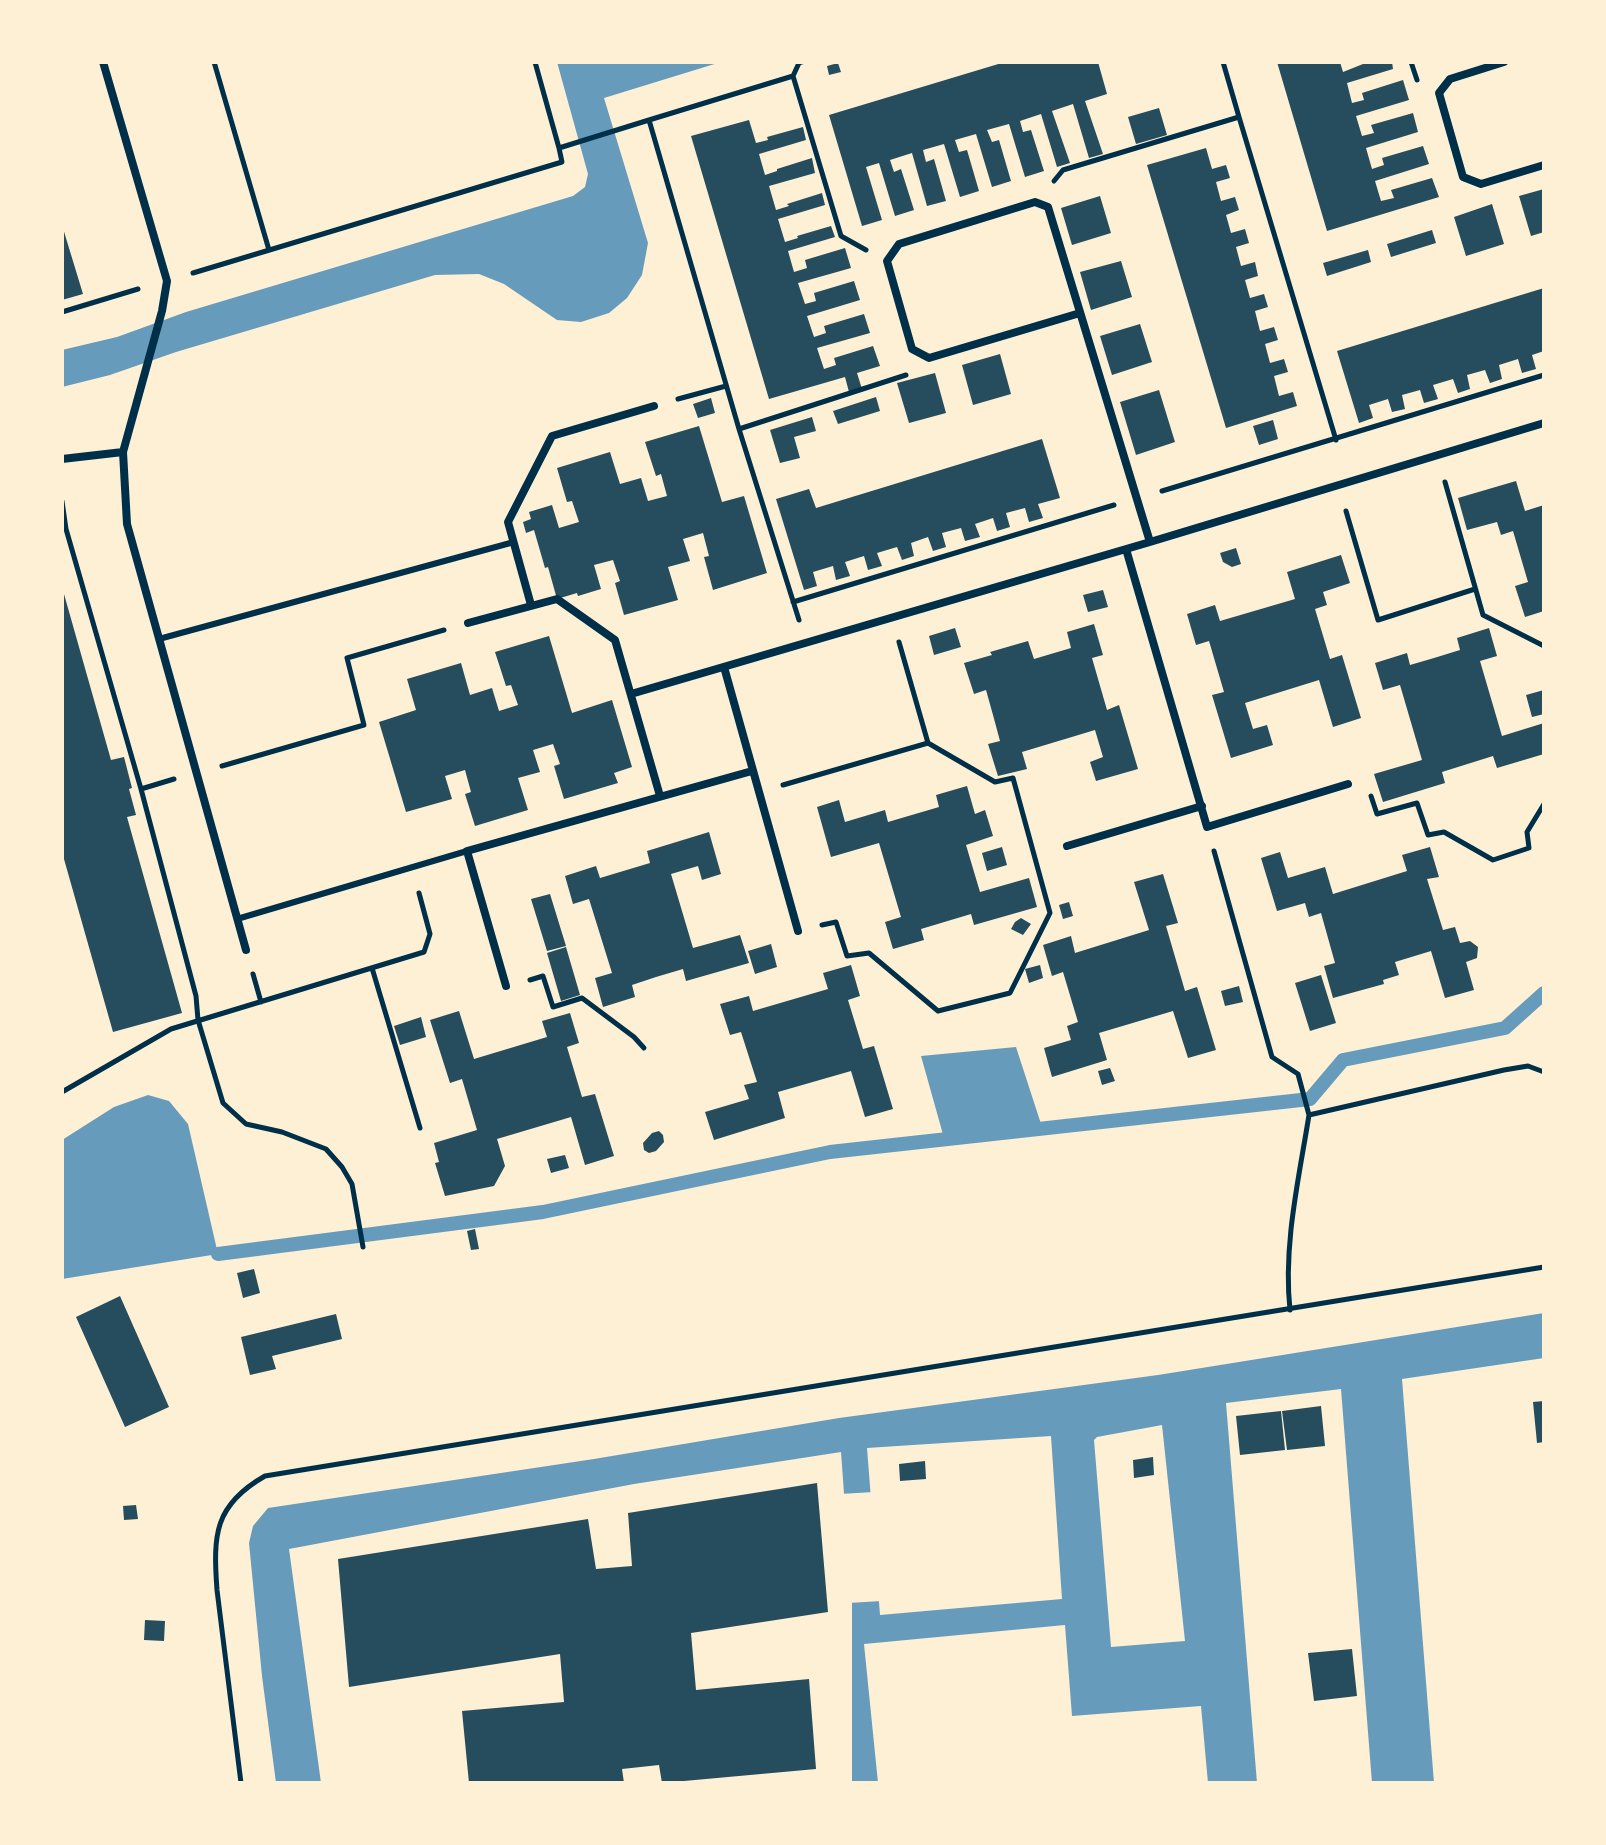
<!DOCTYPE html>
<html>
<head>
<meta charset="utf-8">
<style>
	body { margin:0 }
	#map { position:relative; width:1606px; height:1845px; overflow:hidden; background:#fdf0d5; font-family:"Roboto Condensed",sans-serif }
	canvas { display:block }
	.frame { position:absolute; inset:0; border:64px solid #fdf0d5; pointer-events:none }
</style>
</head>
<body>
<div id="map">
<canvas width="1606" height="1845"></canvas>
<div class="frame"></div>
</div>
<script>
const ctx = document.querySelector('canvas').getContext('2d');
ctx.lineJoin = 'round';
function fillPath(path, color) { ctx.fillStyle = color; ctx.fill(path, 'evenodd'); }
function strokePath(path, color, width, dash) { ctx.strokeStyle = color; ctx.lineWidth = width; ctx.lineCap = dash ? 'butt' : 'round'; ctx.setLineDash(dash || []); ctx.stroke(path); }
fillPath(new Path2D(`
	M557 62H721L604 98 648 243 642 275 627 298 609 313 581 322 557 320 504 284 479 274 435 275 176 352 110 375 62 387V350L117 337 186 312 573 196 585 187 588 174Z
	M1016 1047 1042 1127 944 1138 921 1056Z
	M148 1095 169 1101 188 1124 218 1254 62 1279V1140L114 1107Z
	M1544 1313V1358L1402 1379 1434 1783H1372L1341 1389 1226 1403 1257 1783H1208L1201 1706 1072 1716 1065 1625 864 1644 878 1783H852V1604L841 1452 634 1484 289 1549 321 1783H276L262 1676 249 1543 253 1526 268 1508 594 1459 839 1418 1158 1375ZM1162 1425 1185 1641 1111 1647 1094 1440 1097 1437ZM1051 1436 1062 1599 880 1615 867 1448Z`), '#669bbc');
fillPath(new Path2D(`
	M874 1492 882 1601 848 1603 840 1494Z`), '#fdf0d5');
strokePath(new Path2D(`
	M218 1254 543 1212 830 1152 1310 1099 1343 1060 1505 1028 1544 993`), '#669bbc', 14);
fillPath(new Path2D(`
	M1005 62H1098L1107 94 1085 101 1103 154 1089 158 1073 104 1052 111 1070 163 1057 167 1041 114 1020 121 1023 132 1031 130 1044 171 1025 177 1009 124 987 130 992 142 999 140 1011 181 992 187 976 134 955 140 959 152 967 150 979 191 960 197 944 144 923 150 926 162 934 159 946 201 927 206 912 153 890 160 894 172 901 169 914 210 895 216 879 163 866 167 882 220 862 226 829 115Z
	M1277 62H1340L1343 72 1368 62H1392L1393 69 1347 83 1352 103 1364 100 1362 93 1403 80 1409 100 1356 116 1362 136 1374 133 1371 125 1413 113 1418 132 1366 148 1372 169 1384 165 1382 158 1423 146 1429 164 1375 181 1381 201 1394 198 1391 190 1432 178 1439 197 1327 231Z
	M838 63 841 72 829 75 827 66Z
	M1159 108 1167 135 1136 144 1128 117Z
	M749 120 756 143 768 140 767 137 803 127 806 140 759 154 765 175 777 171V169L812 158 815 173 769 186 776 210 789 206 787 204 822 193 825 205 778 219 785 242 798 238 797 236 831 226 835 237 788 251 794 272 807 268 805 260 845 248 851 268 798 283 805 304 816 301 814 293 854 281 860 300 807 316 814 337 826 333 824 326 864 314 870 333 817 348 824 369 836 365 834 358 873 346 880 366 857 373 862 389 849 392 845 377 769 399 691 136Z
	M1206 148 1212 169 1226 165 1230 178 1216 182 1221 201 1235 197 1239 210 1226 215 1231 233 1245 229 1249 243 1236 247 1241 266 1255 262 1258 276 1245 280 1250 298 1264 294 1268 307 1255 311 1260 331 1274 327 1278 340 1265 344 1270 363 1284 359 1288 372 1274 376 1279 396 1293 392 1297 406 1226 428 1147 165Z
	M1544 189V232L1531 236 1519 196Z
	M1100 196 1111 233 1072 245 1061 208Z
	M1492 204 1504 244 1466 256 1454 217Z
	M62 225 83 294 62 300Z
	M1432 230 1436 243 1391 257 1387 244Z
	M1368 250 1371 262 1327 276 1323 263Z
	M1121 261 1132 297 1091 310 1080 272Z
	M1544 288V351L1532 355 1536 369 1522 373 1518 359 1499 365 1502 379 1490 383 1485 370 1467 375 1470 389 1458 393 1453 379 1433 385 1438 399 1424 403 1420 390 1402 395 1405 409 1392 412 1388 399 1369 405 1373 418 1359 423 1337 351Z
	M1140 324 1152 362 1112 375 1100 336Z
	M1000 354 1011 394 973 405 962 365Z
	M935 373 946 413 909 423 897 383Z
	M1159 390 1175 442 1136 455 1120 402Z
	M876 397 880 411 838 424 833 411Z
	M711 398 715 413 698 418 693 404Z
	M812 417 816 431 794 437 800 458 780 463 770 430Z
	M1273 420 1278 439 1259 445 1253 426Z
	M699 426 722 502 744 496 767 573 713 590 704 557 709 556 703 533 683 539 690 561 668 567 678 600 624 615 615 583 620 581 613 560 594 565 601 589 578 596 577 593 557 599 548 567 545 568 534 530 526 533 523 522 531 519 529 512 552 505 559 528 579 522 572 501 567 502 557 468 610 452 620 484 641 478 648 501 667 496 661 474 656 476 645 442Z
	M1042 439 1060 498 1038 504 1043 518 1029 522 1025 508 1006 513 1010 527 997 531 993 518 975 524 980 537 965 541 961 528 942 533 946 547 933 551 928 537 911 543 914 556 902 560 897 547 877 553 882 566 868 570 864 556 845 562 850 576 836 580 833 566 813 572 817 586 804 590 776 499 809 489 816 508Z
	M1516 481 1525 511 1544 505V611L1525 617 1515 586 1528 582 1513 531 1501 535 1497 522 1467 530 1458 498Z
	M1236 548 1241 564 1232 567 1223 562 1220 553Z
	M1341 555 1350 583 1323 592 1327 605 1315 609 1330 659 1342 655 1361 718 1333 727 1319 680 1245 703 1253 729 1267 725 1273 745 1231 758 1212 695 1224 692 1209 641 1196 645 1187 614 1215 605 1220 621 1295 599 1287 572Z
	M62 587 111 760 124 757 132 788 129 789 136 815 127 817 182 1013 113 1032 62 852Z
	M1103 590 1108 607 1088 612 1083 595Z
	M1094 624 1103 655 1092 658 1107 710 1119 705 1138 769 1096 781 1090 762 1103 757 1095 730 1022 752 1027 769 998 776 988 744 1000 741 993 715 986 690 974 694 964 663 992 655 990 652 1028 641 1034 659 1071 648 1067 632Z
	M955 628 961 647 934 655 929 636Z
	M1489 628 1497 656 1480 661 1502 736 1544 723V754L1497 768 1493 756 1442 772 1445 783 1383 802 1374 774 1422 760 1400 685 1383 690 1375 663 1407 653 1410 665 1434 658 1460 650 1457 638Z
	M549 636 572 713 612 700 632 767 614 773 618 783 564 799 554 766 560 764 553 744 533 750 540 772 518 778 528 810 475 826 465 794 471 792 465 770 445 776 452 799 406 812 379 722 416 710 407 679 461 663 470 695 492 688 499 711 518 705 511 685 506 686 495 652Z
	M1544 690V714L1532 717 1526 695Z
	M967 786 975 814 985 810 993 836 966 845 980 892 1029 878 1037 907 974 925 971 914 921 929 924 940 893 949 885 922 901 917 879 843 831 857 817 807 839 800 845 822 885 810 888 822 939 807 936 795Z
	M709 832 721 874 702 880 698 866 671 874 693 948 740 935 749 963 686 981 683 969 656 977 632 985 635 997 603 1007 595 978 612 973 589 899 573 904 565 876 596 866 600 878 650 863 647 851Z
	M1002 847 1007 865 987 871 982 853Z
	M1430 847 1439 877 1427 879 1443 930 1455 927 1460 943 1470 941 1478 947 1477 958 1466 962 1474 990 1445 998 1431 951 1395 962 1399 975 1383 980 1384 984 1333 998 1324 966 1335 963 1321 913 1309 917 1305 903 1277 911 1261 858 1280 852 1288 878 1325 867 1333 894 1407 871 1402 855Z
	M1163 874 1178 923 1166 926 1185 991 1197 987 1216 1050 1188 1058 1173 1011 1099 1033 1107 1060 1052 1077 1044 1048 1071 1040 1067 1026 1078 1022 1063 972 1052 976 1043 945 1071 936 1075 953 1149 930 1134 882Z
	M550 894 566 946 547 951 531 899Z
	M1069 902 1073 916 1063 919 1059 905Z
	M1021 918 1031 924 1023 935 1011 929 1015 922Z
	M771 944 777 967 755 974 748 951Z
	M566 947 580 995 561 1001 547 953Z
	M851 965 860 996 848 1000 863 1049 874 1046 893 1109 865 1117 851 1071 778 1092 785 1118 714 1140 705 1112 749 1099 744 1085 757 1082 741 1032 730 1035 720 1004 749 996 753 1011 828 989 823 973Z
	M1040 965 1043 978 1029 983 1025 969Z
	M1321 975 1336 1023 1310 1031 1295 983Z
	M1239 986 1243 1002 1225 1006 1221 991Z
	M459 1011 474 1059 547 1037 542 1021 570 1013 579 1043 567 1047 582 1097 595 1094 614 1156 585 1165 571 1117 497 1139 505 1166 494 1186 445 1196 435 1163 439 1162 434 1143 477 1130 462 1079 450 1083 430 1020Z
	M421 1017 426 1037 400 1045 394 1026Z
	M1110 1068 1115 1081 1102 1085 1098 1071Z
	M659 1131 663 1135 664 1142 656 1151 649 1153 644 1150 643 1143 652 1133Z
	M565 1155 569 1168 551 1173 547 1159Z
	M475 1229 479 1249 471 1250 467 1231Z
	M254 1269 260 1293 243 1298 237 1273Z
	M120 1296 169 1407 125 1427 76 1317Z
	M336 1314 342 1339 272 1356 276 1369 250 1375 241 1337Z
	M1544 1401V1442L1537 1443 1533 1402Z
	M1321 1406 1325 1446 1287 1450 1282 1411Z
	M1281 1411 1285 1450 1240 1455 1236 1416Z
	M1153 1457 1154 1475 1134 1478 1133 1460Z
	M925 1461 926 1479 900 1481 899 1464Z
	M817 1483 828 1612 691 1633 696 1690 809 1679 816 1769 662 1783 659 1765 622 1769 624 1783H469L462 1711 564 1702 560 1654 349 1687 338 1559 588 1519 596 1569 632 1566 628 1513Z
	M136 1505 138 1519 124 1520 123 1506Z
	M145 1620 165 1621 164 1641 144 1640Z
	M1352 1649 1357 1696 1314 1701 1308 1653Z`), '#264d5e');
strokePath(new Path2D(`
	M214 62 269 250
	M1223 62 1239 117
	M1411 62 1417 80
	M793 76 841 236 866 250
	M559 148 649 120
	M1054 181 1063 170 1239 117 1336 440
	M193 273 562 162 559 148 535 62
	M62 312 138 289
	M678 399 726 386
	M739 429 906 375
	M1445 482 1483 615 1544 646
	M1162 491 1544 375
	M62 501 66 529 141 789
	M1346 511 1378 620 1475 589
	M793 602 1114 505
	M799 620 739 429 649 120 793 76 799 63 802 62
	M899 642 928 743
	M222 766 364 725 347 658 444 630
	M174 779 141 789 196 996 198 1020 223 1103 246 1124 282 1132 326 1149 342 1167 352 1184 363 1247
	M783 785 928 743 995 782 1013 778 1050 913 1010 993 938 1011 869 953 847 956 836 922 822 925
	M1371 796 1377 814 1417 803 1428 835 1444 832 1493 860 1529 848 1527 832 1544 804
	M1214 851 1272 1057 1298 1074 1309 1115
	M372 968 420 1128
	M253 974 261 1002
	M530 980 543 976 553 1007 582 998 634 1037 644 1048
	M62 1092 171 1029 424 952 430 934 419 893
	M1290 1310C1283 1245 1299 1178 1309 1115L1504 1070 1528 1066 1544 1072
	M241 1783 217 1590C213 1535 214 1505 265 1476 691 1404 1118 1339 1544 1267`), '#003049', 5);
strokePath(new Path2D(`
	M159 639 514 542
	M237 919 467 851`), '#003049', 6);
strokePath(new Path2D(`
	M103 62 167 281 162 311 123 452
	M1504 62 1450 79 1439 93 1463 177 1481 184 1544 165
	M1080 313 929 358 912 349 887 261 899 244 1035 202 1048 207 1150 542
	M62 459 123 452 127 524 246 950
	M1126 549 1207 827 1348 784
	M531 605 508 522 552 436 654 406
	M468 623 557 599 615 640 660 796
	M724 667 798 931
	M631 694 1150 542 1544 423
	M1067 846 1202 806
	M506 986 467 851 752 771`), '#003049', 8);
</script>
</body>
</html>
